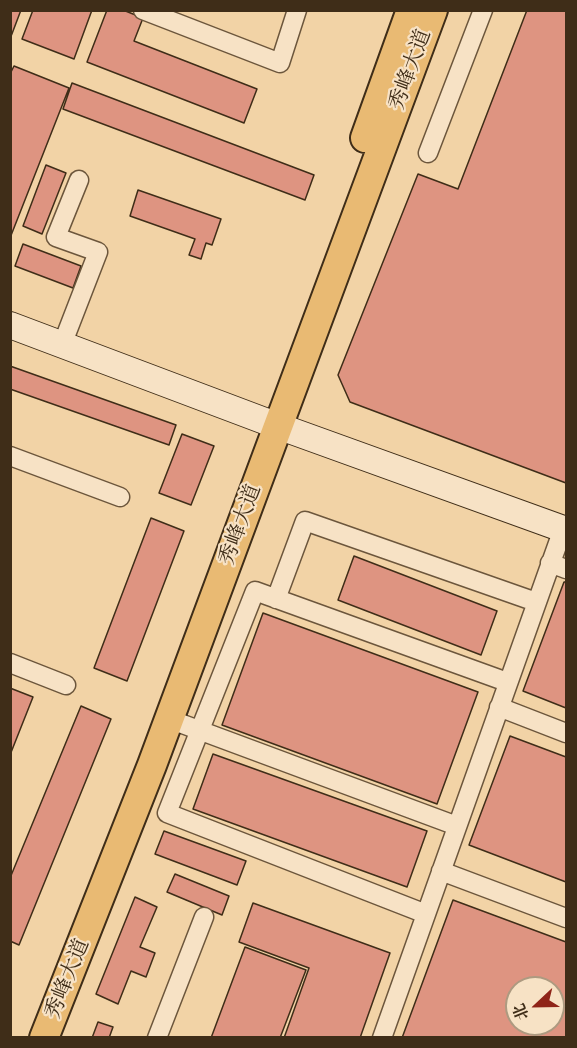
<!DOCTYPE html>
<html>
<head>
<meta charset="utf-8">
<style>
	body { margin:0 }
	#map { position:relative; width:577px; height:1048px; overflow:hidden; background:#f2d3a6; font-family:"Gentium Book Plus","Noto Serif SC",serif }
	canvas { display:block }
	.frame { position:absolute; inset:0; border:12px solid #3f2d18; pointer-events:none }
	.north { position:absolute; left:505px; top:976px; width:60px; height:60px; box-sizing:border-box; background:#f7e2c5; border:2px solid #ad9a80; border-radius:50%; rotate:248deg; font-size:16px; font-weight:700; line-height:24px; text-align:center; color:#3f2d18 }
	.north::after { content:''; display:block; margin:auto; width:21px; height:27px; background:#8f2418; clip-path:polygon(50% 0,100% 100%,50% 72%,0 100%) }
</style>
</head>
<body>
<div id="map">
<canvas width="577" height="1048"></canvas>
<div class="frame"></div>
<div class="north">北</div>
</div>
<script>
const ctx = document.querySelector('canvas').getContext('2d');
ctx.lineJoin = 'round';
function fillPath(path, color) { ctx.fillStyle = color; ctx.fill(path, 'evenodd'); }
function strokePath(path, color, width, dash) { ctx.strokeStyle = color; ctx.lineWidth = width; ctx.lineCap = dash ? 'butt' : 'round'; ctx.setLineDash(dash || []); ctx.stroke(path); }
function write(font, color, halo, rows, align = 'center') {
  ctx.font = font + ' "Gentium Book Plus","Noto Serif SC",serif'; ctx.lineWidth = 4.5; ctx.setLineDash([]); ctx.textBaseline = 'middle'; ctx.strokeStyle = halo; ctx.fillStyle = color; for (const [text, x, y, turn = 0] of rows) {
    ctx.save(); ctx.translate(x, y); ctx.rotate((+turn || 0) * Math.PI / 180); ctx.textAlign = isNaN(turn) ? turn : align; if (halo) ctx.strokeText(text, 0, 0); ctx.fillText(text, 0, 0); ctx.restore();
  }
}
const building = new Path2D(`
	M10 10H21L10 39Z
	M33 10H92L74 59 22 39Z
	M107 10H123L143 18 134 41 257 89 244 123 87 62Z
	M527 10H566V483L350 402 338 375 418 174 458 189Z
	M14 66 69 88 10 238V74Z
	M72 83 314 175 305 200 63 109Z
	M46 165 66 173 42 234 23 226Z
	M138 190 221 219 212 245 206 243 201 259 189 255 195 239 130 216Z
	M23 244 81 266 73 288 15 266Z
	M10 366 176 425 169 445 10 389Z
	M182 434 214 446 191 505 159 493Z
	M151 518 184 531 127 681 94 668Z
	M354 556 497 611 481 655 338 600Z
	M564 582H566V708L523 691Z
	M263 613 478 692 437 804 222 725Z
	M10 688 33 697 10 755Z
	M81 706 111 719 19 945 10 941V878Z
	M510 736 566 757V882L469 845Z
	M213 754 427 831 407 887 193 809Z
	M164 831 246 861 237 885 155 854Z
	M175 874 229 896 222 915 167 892Z
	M135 897 157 907 140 947 155 953 146 977 131 971 118 1004 96 994Z
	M453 900 566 942V1038H402ZM517 988H553V1024H517Z
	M253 903 390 953 360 1038H284L309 968 239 942Z
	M245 947 306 970 280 1038H211Z
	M98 1022 113 1027 109 1038H92Z`);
fillPath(building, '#de9481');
strokePath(building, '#3f2d18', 1.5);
const street = new Path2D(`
	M143 10 280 63 297 10
	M428 153 483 10
	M62 345 98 252 56 237 79 180
	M10 456 120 497
	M550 563 566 569
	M276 599 305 521 536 602
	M10 663 66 685
	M499 707 566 733
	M169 719 457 826
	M441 871 566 918
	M426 914 167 813 255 591 507 682
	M157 1038 204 917
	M382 1038 563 529`);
const secondary = new Path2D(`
	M10 325 278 426 566 530`);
const primary = new Path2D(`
	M365 138 411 10
	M44 1038 152 765 433 10`);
strokePath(street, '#6c563c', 21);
strokePath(secondary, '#3f2d18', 28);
strokePath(primary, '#3f2d18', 32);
strokePath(street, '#f7e2c5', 18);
strokePath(secondary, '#f7e2c5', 26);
strokePath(primary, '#e9ba73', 28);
write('21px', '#3f2d18', '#f7e2c5', [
	["秀峰大道",411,70,-70],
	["秀峰大道",241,525,-70],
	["秀峰大道",68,979,-68]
]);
</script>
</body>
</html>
